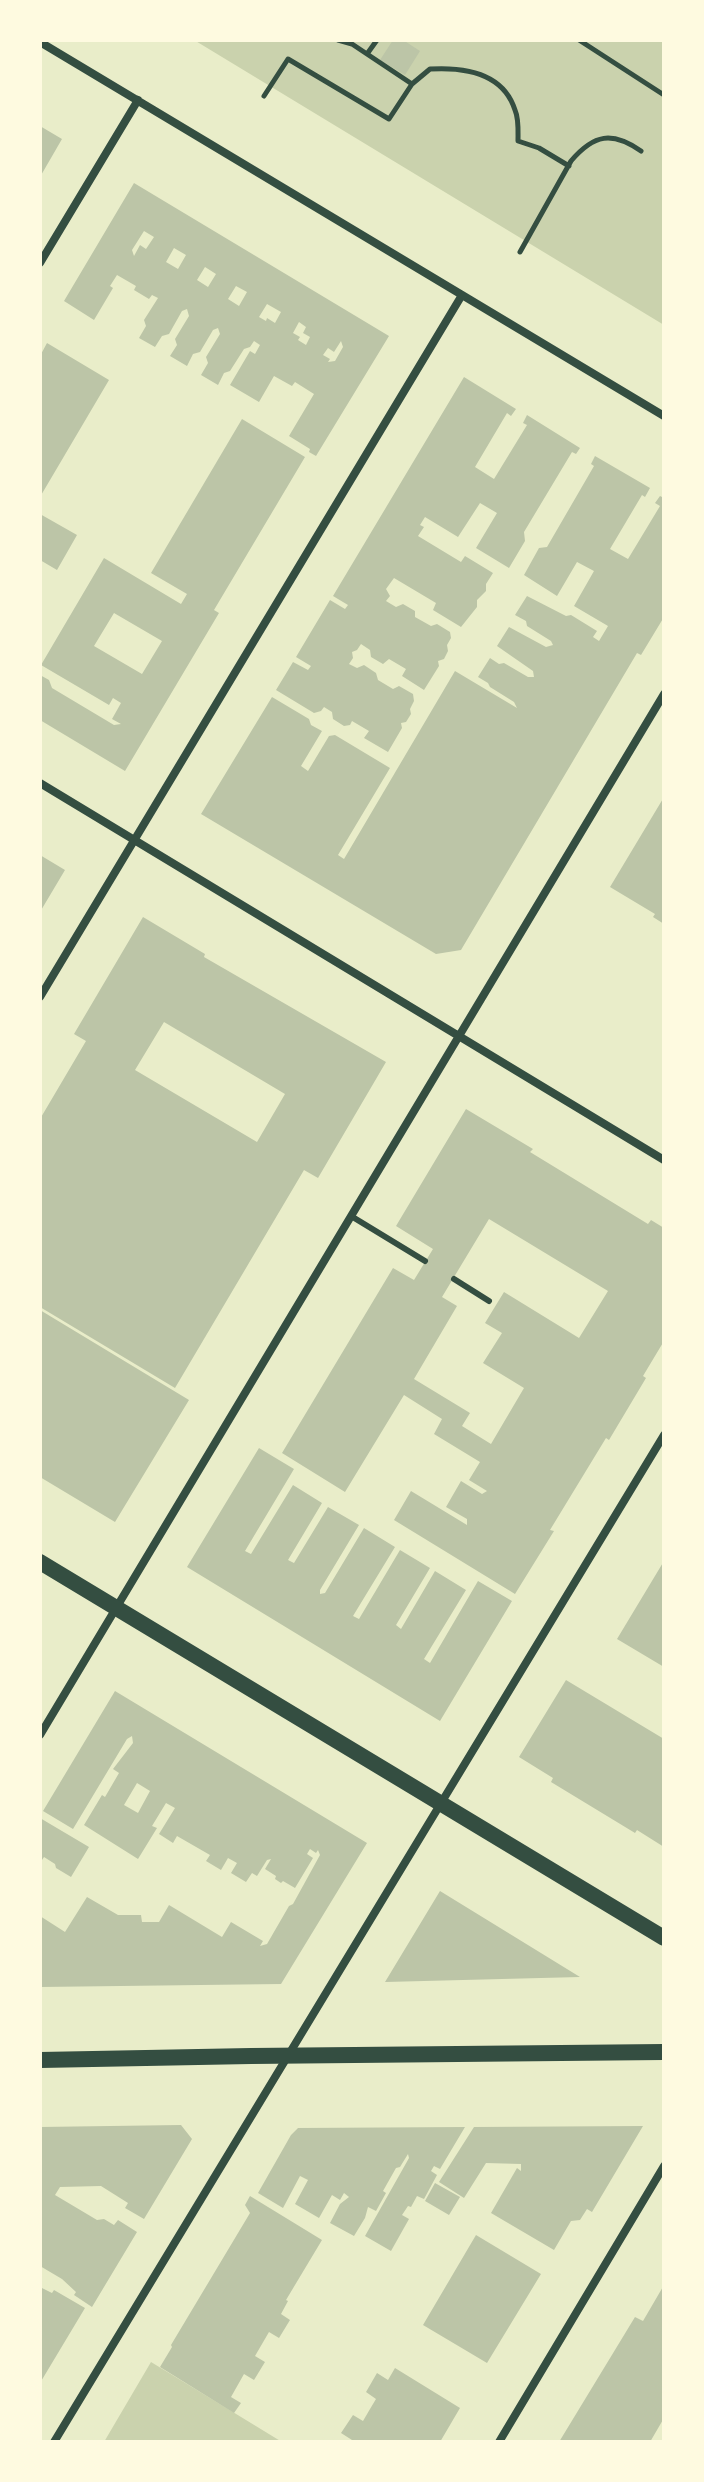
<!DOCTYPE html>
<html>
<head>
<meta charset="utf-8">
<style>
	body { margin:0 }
	#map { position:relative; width:704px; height:2482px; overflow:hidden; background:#e9edc9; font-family:Barlow,sans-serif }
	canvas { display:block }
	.frame { position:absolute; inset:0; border:42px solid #fefae0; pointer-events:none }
</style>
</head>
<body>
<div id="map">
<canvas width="704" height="2482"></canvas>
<div class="frame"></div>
</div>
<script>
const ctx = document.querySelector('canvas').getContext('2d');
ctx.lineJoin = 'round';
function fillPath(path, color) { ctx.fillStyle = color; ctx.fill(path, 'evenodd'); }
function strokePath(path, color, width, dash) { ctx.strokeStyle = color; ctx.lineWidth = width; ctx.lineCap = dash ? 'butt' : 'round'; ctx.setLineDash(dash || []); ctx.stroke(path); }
fillPath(new Path2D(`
	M194 40H664V325Z
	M151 2362 282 2442H104Z`), '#cad2ad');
fillPath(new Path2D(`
	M393 40H403L420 51 405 75 380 60Z
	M40 126 62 139 40 177Z
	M134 183 389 336 316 456 309 452 310 449 289 436 314 394 295 382 292 386 274 376 259 402 230 385 250 351 255 354 260 345 254 341 250 347 244 349 230 371 224 373 218 385 201 375 208 363 206 357 220 334 218 328 213 330 200 352 193 354 187 366 170 356 177 345 175 339 189 316 187 309 182 311 169 334 162 336 155 347 139 338 146 326 144 320 158 298 152 295 149 299 134 290 136 286 117 275 110 286 113 288 94 320 64 301ZM144 231 154 237 146 249 140 245 134 256 132 250ZM174 248 186 255 178 269 166 262ZM205 267 216 274 208 287 197 280ZM236 286 247 292 239 306 228 299ZM267 304 281 312 275 323 267 318 266 321 259 317ZM299 322 306 327 303 333 310 337 306 345 298 340 300 337 293 333ZM341 341 343 347 335 361 328 362 330 359 323 355 328 348 334 352Z
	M47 343 109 380 40 497V356Z
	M464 377 516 409 511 416 507 413 475 467 494 479 527 425 523 423 527 415 580 448 576 454 572 452 524 532 525 541 509 568 476 548 497 513 480 503 458 537 425 517 420 525 424 527 418 536 461 562 465 556 493 573 486 584V591L477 600V607L461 627 433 610 436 603 394 578 386 589 390 596 386 601 396 607 403 604 415 611V617L431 626 437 624 450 632 451 638 447 645 448 651 444 659 438 661 439 666 424 690 402 676 406 669 389 659 383 664 371 657 370 650 361 644 357 650 352 652 353 658 349 664 357 668 364 665 376 673 378 680 393 689 399 686 413 694 414 701 410 709 411 714 406 722 401 723 402 728 388 752 364 738 369 731 352 721 350 725 344 726 333 719 332 712 324 707 321 711 314 713 276 690 293 662 308 670 311 666 296 657 330 600 345 609 348 605 333 596Z
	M242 419 305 457 214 610 219 613 125 771 40 720V675L49 680 52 688 114 725 121 724 112 719 121 703 113 698 109 705 41 665 104 558 181 604 187 594 151 573ZM114 613 162 641 142 674 94 646Z
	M595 456 650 488 645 497 642 495 610 549 628 559 660 506 655 503 660 496 664 498V617L641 655 637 653 461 950 436 954 201 814 272 697 309 719 311 725 322 731 301 766 308 771 329 736 335 735 390 768 338 855 344 859 455 671 517 708 514 702 490 687 488 683 478 677 490 658 499 664 504 663 528 677H534L533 671 497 646 509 627 546 647 553 645 551 641 527 626 526 621 515 615 527 596 566 616 571 615 597 631 593 637 599 641 608 626 574 606 594 571 577 562 557 596 524 575 539 548 547 547 594 466 591 464Z
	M40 514 77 535 57 570 40 560Z
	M664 797V924L653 917 655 914 610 887Z
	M40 855 65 870 40 912Z
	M143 917 205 954 204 957 386 1062 318 1178 304 1170 175 1388 40 1307V1119L86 1041 74 1034ZM164 1022 285 1094 257 1142 135 1070Z
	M466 1109 533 1149 530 1152 648 1224 651 1220 664 1228V1341L643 1376 646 1378 609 1440 606 1438 550 1530 554 1531 515 1594 394 1520 411 1491 467 1525V1519L446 1507 461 1481 482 1494 487 1491 469 1480 480 1462 434 1434 442 1419 404 1395 345 1492 282 1453 393 1268 414 1280 433 1249 396 1226ZM489 1219 608 1291 579 1338 504 1292 485 1323 502 1333 483 1363 524 1388 491 1444 462 1426 470 1413 414 1379 457 1306 442 1297Z
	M40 1310 189 1400 115 1522 40 1477Z
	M259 1448 294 1469 245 1551 251 1554 293 1485 322 1503 288 1560 294 1563 328 1507 359 1525 320 1590V1594L325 1593 364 1528 395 1547 353 1616 359 1619 400 1550 430 1568 396 1625 401 1629 435 1571 466 1590 424 1659 430 1663 478 1581 512 1601 440 1721 187 1567Z
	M664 1561V1667L617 1639Z
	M566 1680 664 1739V1847L637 1830 635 1833 551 1782 553 1778 519 1757Z
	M115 1691 367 1843 281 1984 40 1987V1916L65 1932 87 1897 118 1915H141L142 1922H159L169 1905 222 1937 231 1922 263 1941 260 1946 267 1944 289 1906 293 1904 320 1855 318 1850 316 1853 310 1849 307 1854 313 1858 295 1888 283 1881 281 1883 275 1879 276 1876 265 1869 271 1859 267 1860 257 1876 252 1873 246 1882 231 1873 237 1863 228 1858 221 1870 206 1861 210 1855 177 1836 173 1843 159 1834 175 1808 166 1803 152 1826 157 1828 138 1859 84 1825 102 1795 105 1797 119 1773 113 1769 133 1743 132 1736 127 1739 73 1829 43 1811ZM137 1783 150 1791 138 1813 124 1805Z
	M40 1818 89 1847 71 1877 56 1868 55 1864 44 1857 42 1860 40 1859Z
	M440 1891 580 1977 385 1982Z
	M181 2125 192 2139 144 2219 125 2208 128 2203 101 2186 60 2187 55 2195 97 2220 104 2219 114 2225 118 2220 137 2232 92 2307 74 2295 76 2292 62 2279 40 2266V2127Z
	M643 2126 592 2212 587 2209 580 2220 571 2221 554 2250 491 2213 517 2168 521 2171V2164L486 2163 464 2198 439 2182 474 2127Z
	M465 2127 440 2169 434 2166 431 2171 437 2175 424 2199 417 2196 411 2207 408 2206 402 2215 409 2219 391 2251 365 2236 409 2158 408 2154 400 2167 396 2168 383 2191 386 2193 376 2211 368 2207 365 2218 354 2236 330 2223 340 2204 349 2197 344 2193 340 2200 332 2195 319 2218 295 2204 308 2180 300 2176 283 2208 258 2193 291 2135 298 2128Z
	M435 2183 460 2197 449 2215 425 2201Z
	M250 2196 322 2240 286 2300 288 2301 281 2314 290 2320 279 2338 269 2332 255 2356 265 2362 254 2380 244 2374 231 2397 241 2403 234 2413 160 2367 172 2347 171 2345 250 2213 245 2205Z
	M476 2235 541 2274 487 2363 423 2325Z
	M664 2285V2418L650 2442H559L635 2317 643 2321Z
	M40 2287 52 2293 54 2290 85 2308 40 2383Z
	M395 2368 460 2408 440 2442H350L352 2440 341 2433 353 2415 363 2421 370 2409 376 2399 366 2392 377 2373 388 2380Z`), '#bcc5a7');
strokePath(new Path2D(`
	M338 40 352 44 367 54 377 40
	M579 40 664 95
	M367 54 412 84
	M264 96 288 59 389 119 412 84 430 69C464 67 503 72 515 110 519 119 518 131 518 141L539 148 569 166
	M520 252 571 161C594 134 612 131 641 151`), '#344e41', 5);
strokePath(new Path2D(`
	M351 1216 425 1261
	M454 1279 489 1301`), '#344e41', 6);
strokePath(new Path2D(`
	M40 42 664 416
	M40 263 138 100
	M40 783 664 1160
	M40 997 462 295
	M40 1735 664 694
	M54 2442 664 1435
	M499 2442 664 2166`), '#344e41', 8);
strokePath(new Path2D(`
	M40 1562 664 1938
	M40 2060 251 2056 664 2052`), '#344e41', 16);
</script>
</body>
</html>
